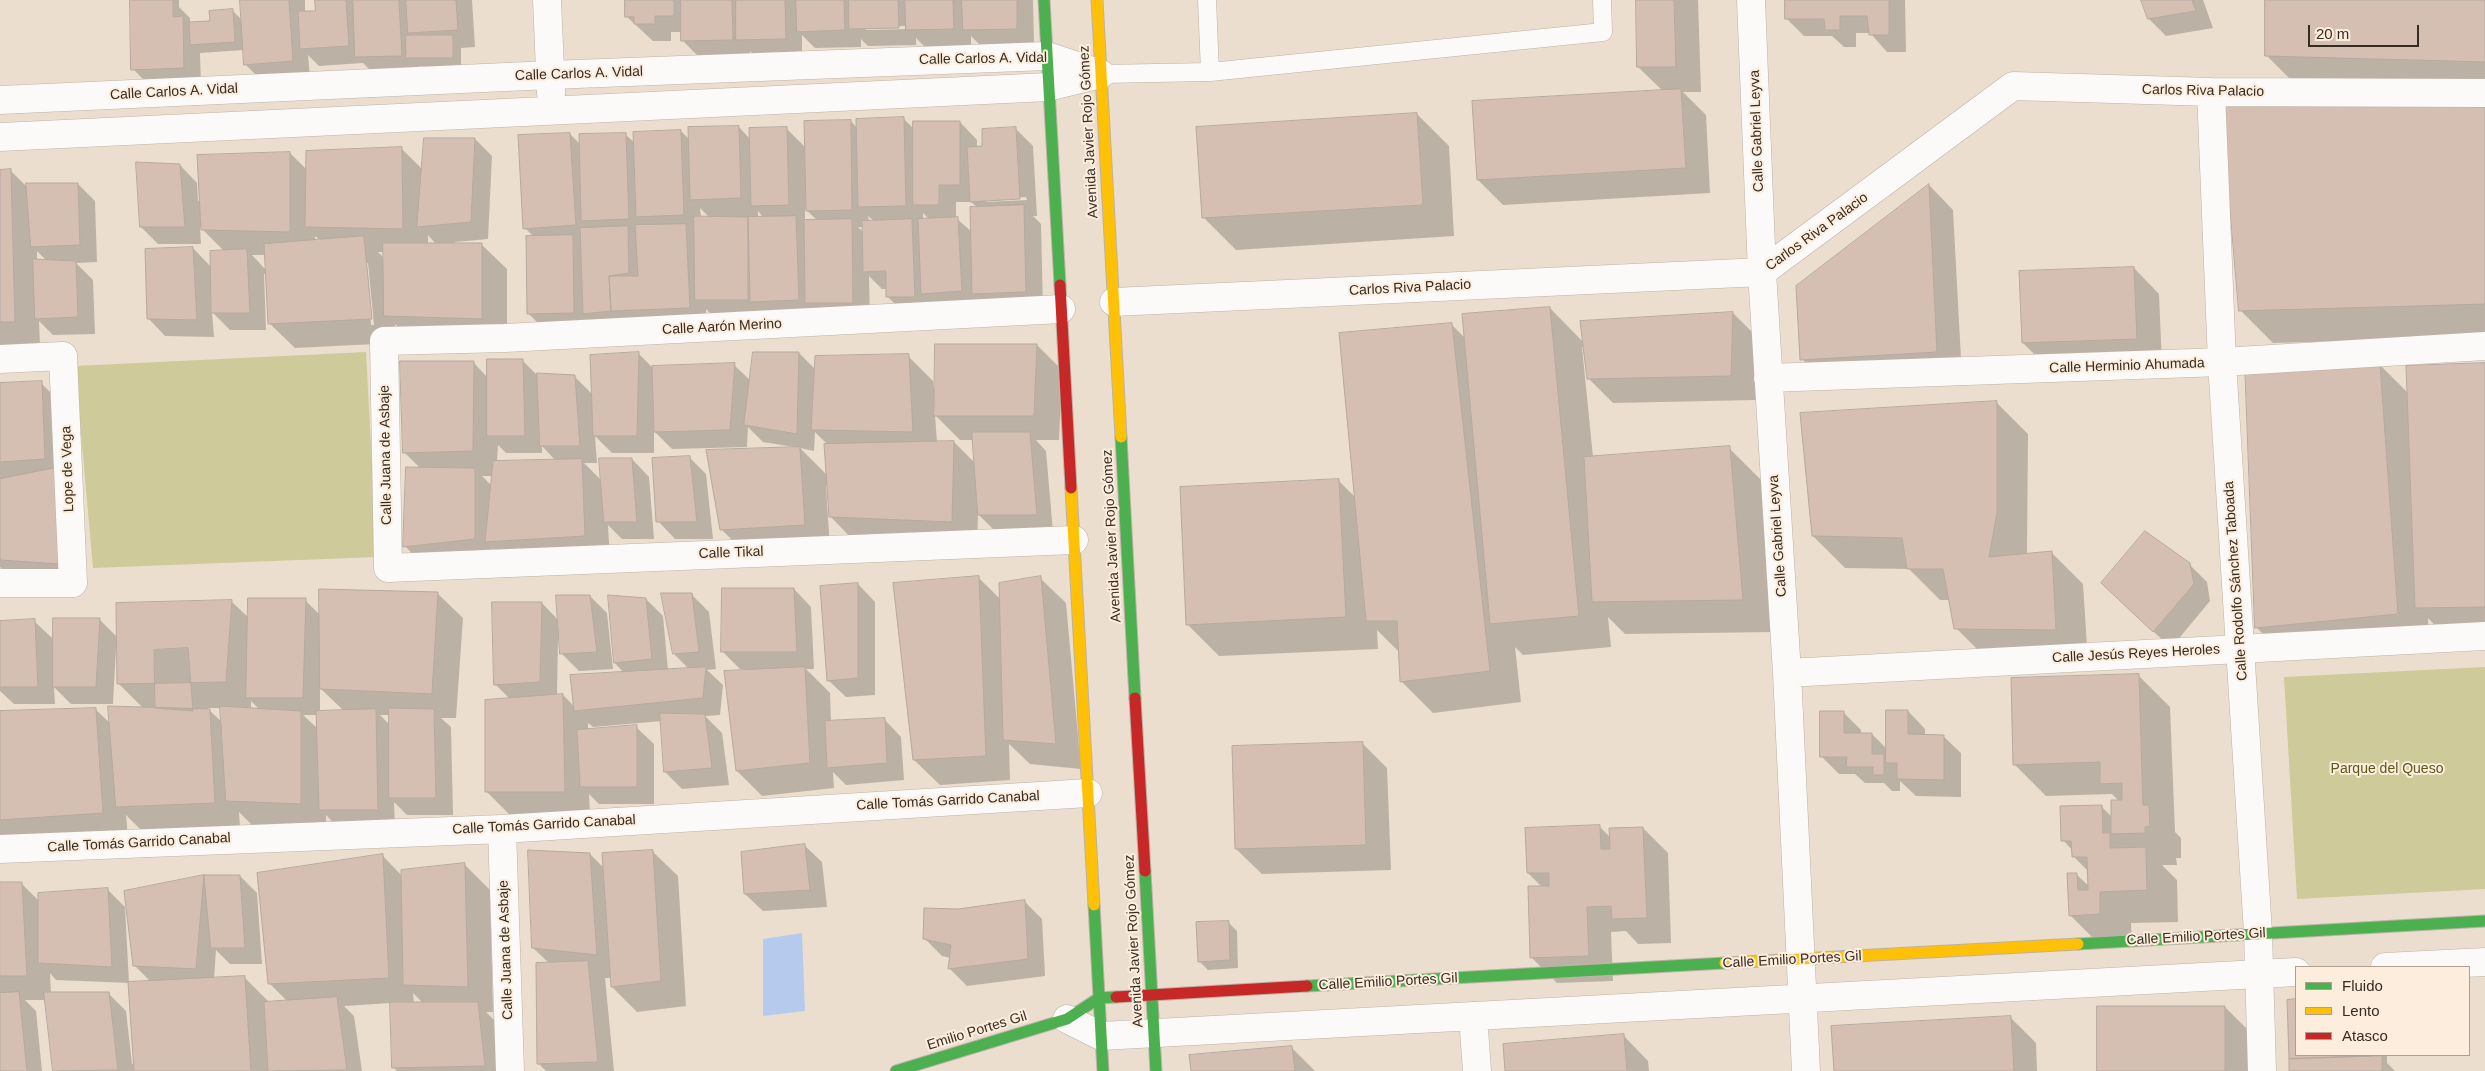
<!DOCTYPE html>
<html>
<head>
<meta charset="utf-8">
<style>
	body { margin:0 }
	#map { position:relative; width:2485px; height:1071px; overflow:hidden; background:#ecdecf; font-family:Arial,sans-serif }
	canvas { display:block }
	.legend { position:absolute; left:2295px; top:966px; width:175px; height:90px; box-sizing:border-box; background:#fdeddd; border:1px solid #ada092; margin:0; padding:6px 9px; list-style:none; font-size:15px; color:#362c22 }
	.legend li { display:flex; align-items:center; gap:10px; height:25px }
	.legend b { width:25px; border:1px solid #ada092 }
	.scale { position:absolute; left:2308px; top:25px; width:111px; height:22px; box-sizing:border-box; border:2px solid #362c22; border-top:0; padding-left:6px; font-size:15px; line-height:18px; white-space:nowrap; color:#362c22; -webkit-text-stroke:4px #fdeddd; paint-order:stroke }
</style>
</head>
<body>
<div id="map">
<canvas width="2485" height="1071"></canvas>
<ul class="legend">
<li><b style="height:6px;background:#4caf50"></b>Fluido</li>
<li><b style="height:6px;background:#ffc107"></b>Lento</li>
<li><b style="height:6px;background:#c62828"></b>Atasco</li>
</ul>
<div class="scale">20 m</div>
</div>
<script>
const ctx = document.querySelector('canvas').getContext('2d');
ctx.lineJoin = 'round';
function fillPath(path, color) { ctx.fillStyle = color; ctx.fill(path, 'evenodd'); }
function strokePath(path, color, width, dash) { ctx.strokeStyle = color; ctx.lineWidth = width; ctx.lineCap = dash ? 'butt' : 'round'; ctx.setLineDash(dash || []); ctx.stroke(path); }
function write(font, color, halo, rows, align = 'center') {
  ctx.font = font + ' Arial,sans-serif'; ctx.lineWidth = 4; ctx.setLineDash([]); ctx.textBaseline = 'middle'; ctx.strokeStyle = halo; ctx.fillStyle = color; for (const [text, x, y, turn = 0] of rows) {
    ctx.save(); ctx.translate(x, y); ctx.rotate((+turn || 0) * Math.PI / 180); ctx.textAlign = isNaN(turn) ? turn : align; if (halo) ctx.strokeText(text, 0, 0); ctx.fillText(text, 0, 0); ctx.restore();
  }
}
fillPath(new Path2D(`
	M366 352 377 557 93 568 75 366Z
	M2485 667V889L2297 899 2284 677Z`), '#cfca99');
fillPath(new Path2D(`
	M802 933 805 1011 763 1016V939Z`), '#b5caec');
fillPath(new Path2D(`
	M132 0H179V7L190 18V23L211 22 233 11 242 20 241 0H305V12H316V0H472L475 47 461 48V66H418V73L374 74 363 63 319 66 308 55 310 78 262 81 245 64 244 50 200 53 201 85 150 86 133 69Z
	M626 0H1033L1034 45 982 47 971 36V45L925 47 916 38V45L868 46 861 39V47L815 48 802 35V56H755L750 51V57L700 58 683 41V32H671V41H653L626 16ZM905 26V29L866 30V27Z
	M1637 0H1698L1701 92H1683L1706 115 1710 193 1503 205 1478 180 1663 91 1638 67Z
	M1786 0H1905L1906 52H1887L1870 33H1856V47H1844L1832 36H1804L1786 18Z
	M2142 0H2203L2213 28 2166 36 2149 19Z
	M2266 0H2485V92L2298 87 2266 55Z
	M2485 108V337L2273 343 2241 311Z
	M1417 114 1449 146 1454 236 1236 250 1204 218Z
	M904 119 914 129 960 122 977 140V147H984L1016 129 1033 146 1037 216H1033L1041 224 1043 309 991 311 979 299V308L940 310 931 302 932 313 905 314 888 297 887 289H882L869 276 870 320 714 317 706 309V325L546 331 528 313 534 237 525 228 570 134 581 145 626 135 635 143 681 131 690 140 739 127 750 139 787 129 806 148 851 121 857 128ZM1026 197 1027 200 986 202V200ZM956 202H971L978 208 972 232 956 218ZM700 208 709 217H701ZM805 209 818 221H805ZM758 211 763 217H758ZM923 213 929 219 923 220ZM868 216 874 221 869 222ZM858 227H864V233Z
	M475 139 492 156 488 239 455 242V244H481L507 269V343L411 340 395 324 396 343 295 348 269 323 267 274H264L266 330H230L212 312 214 337 165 336 148 318 193 248 211 267 224 251 200 227 201 244H158L141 227 180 165 197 183 198 201H201L290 153 307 170 401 148 423 170ZM428 235 436 244H428ZM315 236 321 241H315ZM378 252H384V258ZM252 255H265L266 270ZM365 263H368L374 325H371Z
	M10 170 28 188 78 184 95 201 97 262 76 263 93 280 95 334 53 335 39 321 40 346 0 348V171ZM37 251 47 261H37Z
	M1929 185 1953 210 1962 377 1827 384 1802 359Z
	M2134 268 2159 294 2162 364 2048 368 2023 343Z
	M1550 308 1584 343 1733 313 1758 338 1756 400 1613 403 1588 378 1585 347H1582L1593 457 1729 448 1761 480 1774 632 1625 634 1608 617 1611 647 1523 655 1515 647 1521 702 1433 713 1401 681 1399 652 1377 630 1378 649 1219 656 1187 624 1339 481 1355 497 1451 324 1466 339Z
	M1037 345 1062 370 1059 440H1036L1046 451 1053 532H996L978 514 977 546 855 542 830 516 828 486H826L830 550 746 554 721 529 794 447 763 442 748 427 747 447 672 449 654 431V453H612L595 436 597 463H584L602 481 632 459 649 477 654 539H622L608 525 610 561 511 567 492 548V556L422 564 405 546 421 469 405 453 473 362 488 378 522 360 536 374 574 376 593 395 638 353 652 367 734 365 751 381 799 353 816 370 908 356 933 381 934 388H936ZM935 415 960 440H974L976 464 954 442H937ZM815 432 828 445V476L800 448 814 451ZM498 445 506 453H542V446L556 461 497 462ZM482 476H493L492 486Z
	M2380 365 2408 393 2485 365V639H2448L2428 618 2429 645 2288 659 2256 627Z
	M41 383 66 408 79 495 86 589 17 584 0 567V384Z
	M1996 402 2028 434 2027 554 2051 552 2083 584 2088 662 1988 660 1956 628 1950 600H1940L1909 569 1845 568 1813 536Z
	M689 457 706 474 713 539H675L658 521Z
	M2189 564 2207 582 2210 601 2171 648 2120 600Z
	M979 578 1001 600 1040 578 1066 603 1081 769 1030 764 1009 744 1010 780 940 785 914 760Z
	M858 584 875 602V695L846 697 828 680Z
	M794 589 811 607 814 669H806L830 693 831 722 884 719 901 737 904 780 846 785 833 772 834 788 762 796 737 771 746 669H740L723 652Z
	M437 593 463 618 456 718H441L451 727 453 815H407L394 802 395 827H337L326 815V829L253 826 239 812 240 827 143 832 126 815 128 838H0V713L95 709 111 724 143 708 118 683V648H116L113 704H71L54 687 55 704H14L0 691V622L34 621 52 638V646H54L99 619 118 638 231 601 249 618 305 600 320 615ZM320 688 344 711 320 712ZM251 701 259 709H251ZM207 708H221L222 722ZM303 715H318V729ZM380 715H390V725Z
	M691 594 709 612 716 669 707 670 723 685 720 715 705 716 722 733 729 785 682 789 665 772 662 721 593 727 588 723V730L636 727 654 744V804H599L589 794 590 816H511L486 791 510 699 495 684 542 603 559 621 590 596 607 613 613 669 579 671 562 654 560 638H558L557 695H563L575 707 624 673 613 661 646 599 663 616 668 670 689 669 674 654Z
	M2138 675 2170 707 2175 832 2181 838V858H2176L2177 865H2162L2177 880 2178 922 2131 923 2132 946 2102 947 2070 915 2077 875 2090 887 2089 872 2073 856V851L2063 840 2101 806 2112 817 2119 801 2112 794 2046 796 2014 764Z
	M1908 711 1925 729V736H1943L1961 753V797L1916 796 1900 781V791H1892L1884 783H1865L1855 774H1839L1822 757 1844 713 1861 730V734H1872L1887 749Z
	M1362 743 1387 768 1391 870 1262 874 1236 849Z
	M1600 827 1611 838 1643 828 1668 853 1671 943 1638 944 1626 931 1611 932 1613 981 1557 983 1531 957 1542 887 1528 873Z
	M804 845 822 862 827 907 763 911 745 894Z
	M652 851 678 876 686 1006 637 1012 612 987 611 978H605L614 1071H546L539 1064 550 964 533 948 590 854 605 869Z
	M383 856 402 876 465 865 490 890 493 1012H486L495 1021 500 1071H397L394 1068 391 1003 344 1006 354 1016 362 1071H54L46 1000H25L36 1011 42 1071H0V884L21 883 39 901 107 889 125 907 129 983 151 982 134 965 125 892 205 876H240L257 893 262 964H230L216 950 214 979 244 977 270 1003 288 1002 269 983ZM50 973 56 980 130 983 134 1063 132 1064 126 1011 109 994H51ZM413 993 423 1003H414Z
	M1025 902 1042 919 1045 976 967 986 950 969 951 958 942 956 924 938 958 911Z
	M1228 922 1237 931 1238 968 1208 970 1199 961Z
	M2288 1001H2296V1055H2387V1063L2395 1071H2290Z
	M2225 1007 2250 1032V1071H2098Z
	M2011 1018 2036 1043 2037 1071H1835Z
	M1623 1035 1648 1061 1649 1071H1506Z
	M1292 1048 1315 1071H1192Z`), '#0003');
const building = new Path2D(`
	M130 0H173V17L183 16 184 68 131 70Z
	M240 0H289L293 61 244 65Z
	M315 0H346L349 46 300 49 298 11H315Z
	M353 0H399L402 56 355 57Z
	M406 0H456L458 30 408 33Z
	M625 0H674V16H655V24H634V17H625Z
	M681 0H732L733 40 681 41Z
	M736 0H785L786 39 736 40Z
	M796 0H844L845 30 797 32Z
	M849 0H898L899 28 849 29Z
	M905 0H953L954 29 906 30Z
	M962 0H1017V29L963 30Z
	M1636 0H1674L1676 67H1637Z
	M1785 0H1889V35H1869L1867 16H1840V30H1825L1824 19H1785Z
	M2141 0H2192L2196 11 2148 19Z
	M2265 0H2485V62L2265 56Z
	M233 9 235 42 190 45 189 22 210 21 209 11Z
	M406 35H453V58H406Z
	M1681 89 1686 168 1477 180 1472 101Z
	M2221 100 2485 107V304L2239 311Z
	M1417 113 1423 205 1202 218 1196 127Z
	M904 117 906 206 858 207 856 119Z
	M851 120 852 210 806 211 804 121Z
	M913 121H960V185H939V205H913Z
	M739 126 741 198 690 200 688 127Z
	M787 127 789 205 751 206 749 128Z
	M1016 127 1020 199 970 202 967 147 982 146V129Z
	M681 130 684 215 636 217 633 132Z
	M570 133 576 225 523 229 518 135Z
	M626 133 629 219 581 221 579 134Z
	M424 138H475L471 222 417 227Z
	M402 147 403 229 305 227 306 151Z
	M290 152V232L201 230 197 155Z
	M136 162 180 164 185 227H140Z
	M11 169 15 322H0V170Z
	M26 183H78L80 245 31 247Z
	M1929 184 1937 352 1800 360 1796 286Z
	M1024 205 1026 292 972 294 970 207Z
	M694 216 748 217V300H695Z
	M796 216 799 300 750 302 748 217Z
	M958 217 962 291 921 294 918 219Z
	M852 219 853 303H805L804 220Z
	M912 219 915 297H886V271L863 272 862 221Z
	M686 224 690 308 611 311 609 276H638L635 225Z
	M628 226 629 273 609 276 611 311 583 314 580 228Z
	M573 235 574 313 527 314 526 236Z
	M364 236 372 319 268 324 264 244Z
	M383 243H482V319L384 316Z
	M193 247 197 320 147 319 145 249Z
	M247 249 250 313H211L210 251Z
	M33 259 76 261 78 317 35 319Z
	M2134 267 2137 339 2022 343 2019 271Z
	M1550 307 1579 616 1490 624 1462 314Z
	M1733 312 1731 376 1587 379 1580 321Z
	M1452 323 1490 671 1400 682 1397 621H1366L1339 333Z
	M935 344H1037L1034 416H934Z
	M639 352 637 436H593L590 355Z
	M753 352H799L797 434 744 425Z
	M909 354 913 432 811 430 815 356Z
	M487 359H523L525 436H487Z
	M400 361H474L473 451 403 453Z
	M735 363 730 430 654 432 652 366Z
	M2485 363V607L2415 608 2406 366Z
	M2245 364H2380L2398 614 2255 628Z
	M537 373 575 375 580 446H540Z
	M42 381 45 459 0 462V383Z
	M1997 401V513L1989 557 2052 551 2056 630 1954 629 1943 569H1907L1902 538 1812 536 1800 413Z
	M972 432H1030L1037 515H978Z
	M954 441 952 522 829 517 824 444Z
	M1730 446 1743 600 1592 602 1584 457Z
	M800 447 805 525 720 530 706 450Z
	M690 456 697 522H656L652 458Z
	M599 458H632L637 522H604Z
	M582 459 585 536 485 542 493 461Z
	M406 467 475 468V539L403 547Z
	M55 468 61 564 0 560V479Z
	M1339 479 1346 617 1186 625 1180 487Z
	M2145 531 2190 563 2194 584 2153 632 2101 583Z
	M979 576 986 756 913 760 893 583Z
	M1041 576 1056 744 1003 740 999 583Z
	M858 583V678L827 681 820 586Z
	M722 588H794L797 652H721Z
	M319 589 438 592 432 694 320 689Z
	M661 593H692L699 652 673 654Z
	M556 595H590L597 652 560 654Z
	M608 595 646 598 652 659 614 663Z
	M248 598H306L303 698H246Z
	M232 600 226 682 117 684 116 603Z
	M492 602H542L540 682 494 685Z
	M53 618H100L96 687H53Z
	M35 619 38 687H0V621Z
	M188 648 193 711 155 708 154 650Z
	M706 667 703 698 574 711 570 675Z
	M805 667 810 763 736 771 724 671Z
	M2139 674 2143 805H2149L2150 826 2145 827V833L2110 834V848L2146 847 2147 890 2100 892V914L2069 916 2067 873H2077L2078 890H2088L2087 857H2072L2071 841H2061L2060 806 2102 805 2103 833H2111V800H2122V783L2100 784V762L2013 765 2011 678Z
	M563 694 565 792H485V700Z
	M108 706 210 709 215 803 116 807Z
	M220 706 301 711V804L226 801Z
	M96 708 103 813 0 820V711Z
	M389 708 434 709 436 798H389Z
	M376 709 378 810H319L316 711Z
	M1886 710H1908V734L1944 735V780L1897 779V763H1886Z
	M1820 711H1844V733H1872V754H1884V775H1873V767H1846L1847 757H1820Z
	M660 713 705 714 712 768 664 772Z
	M885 718 887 763 827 768 825 721Z
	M637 725V787H580L577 730Z
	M1363 742 1366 845 1235 849 1232 746Z
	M1600 825 1601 849H1610L1609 828 1643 827 1647 918 1612 919 1611 906 1587 907 1589 956 1530 958 1528 886H1549V873H1527L1525 828Z
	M805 844 810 890 744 894 741 852Z
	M528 850 590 853 597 955 532 948Z
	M653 850 661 981 611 987 602 853Z
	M383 854 389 978 268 984 257 873Z
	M465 863 468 987 403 985 401 870Z
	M204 875H240L245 948H211Z
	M204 875 196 969 133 966 124 891Z
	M0 882H22L27 976H0Z
	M108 888 112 967 38 963V893Z
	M1025 900 1028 959 948 969 951 945 923 939 924 908 958 909Z
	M1229 921 1230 960 1198 962 1196 922Z
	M588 961 598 1062 537 1064 536 963Z
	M245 976 251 1071H134L128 982Z
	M19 992 27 1071H0V993Z
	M44 992H109L118 1070 53 1071Z
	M337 997 347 1070 268 1071 264 1002Z
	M2296 999V1055L2371 1056 2289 1059 2287 1000Z
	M390 1002H478L485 1066 392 1068Z
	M2097 1006H2225V1071H2097Z
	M2011 1016 2014 1071H1834L1831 1026Z
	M1624 1034 1627 1071H1505L1503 1044Z
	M1292 1046 1295 1071H1191L1189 1055Z
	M2382 1056V1071H2289V1059Z`);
fillPath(building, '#d5beb2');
strokePath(building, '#b6a9a0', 1);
const lane = new Path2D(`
	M1207 0 1210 72
	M1101 74 1210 72 1603 32 1602 0`);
const street = new Path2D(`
	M547 0 551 93
	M1751 0 1762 272 1787 673 1806 1071
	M2211 92 2222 362 2258 933 2262 1071
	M0 100 550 75 1047 56 1101 74
	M0 137 1048 87 1101 74
	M1114 302 1762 272 2013 86 2211 92 2485 93
	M1061 309 505 338 384 341 388 568 1074 540
	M0 359 63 356 73 583H0
	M1768 378 2222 362 2485 346
	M1787 673 2485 636
	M502 829 510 1071
	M0 849 502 829 1088 793
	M2385 967 2485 962
	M1473 1016 1477 1071
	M1067 1019 1101 1036 2296 972`);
const fast = new Path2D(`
	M1044 0 1060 285
	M1121 437 1135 698
	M1145 871 1156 1071
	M1094 905 1103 1071
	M2078 944 2485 921
	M1307 986 1725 963
	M896 1071 1067 1019 1099 998 1116 997`);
const slow = new Path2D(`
	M1097 0 1121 437
	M1071 488 1094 905
	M1725 963 2078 944`);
const jam = new Path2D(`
	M1060 285 1071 488
	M1135 698 1145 871
	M1116 997 1307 986`);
strokePath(lane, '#bdb2a6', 19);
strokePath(street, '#bdb2a6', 29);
strokePath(fast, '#bdb2a6', 13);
strokePath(slow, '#bdb2a6', 13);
strokePath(jam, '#bdb2a6', 13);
strokePath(lane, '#fcfaf8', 18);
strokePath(street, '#fcfaf8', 28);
strokePath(fast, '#4caf50', 11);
strokePath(slow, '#ffc107', 11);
strokePath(jam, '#c62828', 11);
write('14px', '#362c22', '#fdeddd', [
	["Calle Carlos A. Vidal",983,59,-1],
	["Calle Carlos A. Vidal",579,74,-2],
	["Carlos Riva Palacio",2203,91,1],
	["Calle Carlos A. Vidal",174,92,-3],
	["Calle Gabriel Leyva",1757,131,-92],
	["Avenida Javier Rojo Gómez",1089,132,-93],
	["Carlos Riva Palacio",1817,232,-36],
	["Carlos Riva Palacio",1410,288,-3],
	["Calle Aarón Merino",722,327,-3],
	["Calle Herminio Ahumada",2127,366,-2],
	["Calle Juana de Asbaje",386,455,-91],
	["Lope de Vega",68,469,-92],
	["Avenida Javier Rojo Gómez",1112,536,-93],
	["Calle Gabriel Leyva",1778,536,-94],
	["Calle Tikal",731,553,-2],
	["Calle Rodolfo Sánchez Taboada",2236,581,-94],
	["Calle Jesús Reyes Heroles",2136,654,-3],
	["Calle Tomás Garrido Canabal",948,801,-3],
	["Calle Tomás Garrido Canabal",544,825,-3],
	["Calle Tomás Garrido Canabal",139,843,-3],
	["Calle Emilio Portes Gil",2196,937,-3],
	["Avenida Javier Rojo Gómez",1134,941,-93],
	["Calle Juana de Asbaje",506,950,-92],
	["Calle Emilio Portes Gil",1792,960,-3],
	["Calle Emilio Portes Gil",1388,982,-3],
	["Emilio Portes Gil",977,1031,-17]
]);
write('14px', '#58591a', '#fdeddd', [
	["Parque del Queso",2387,769]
]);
</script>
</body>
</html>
